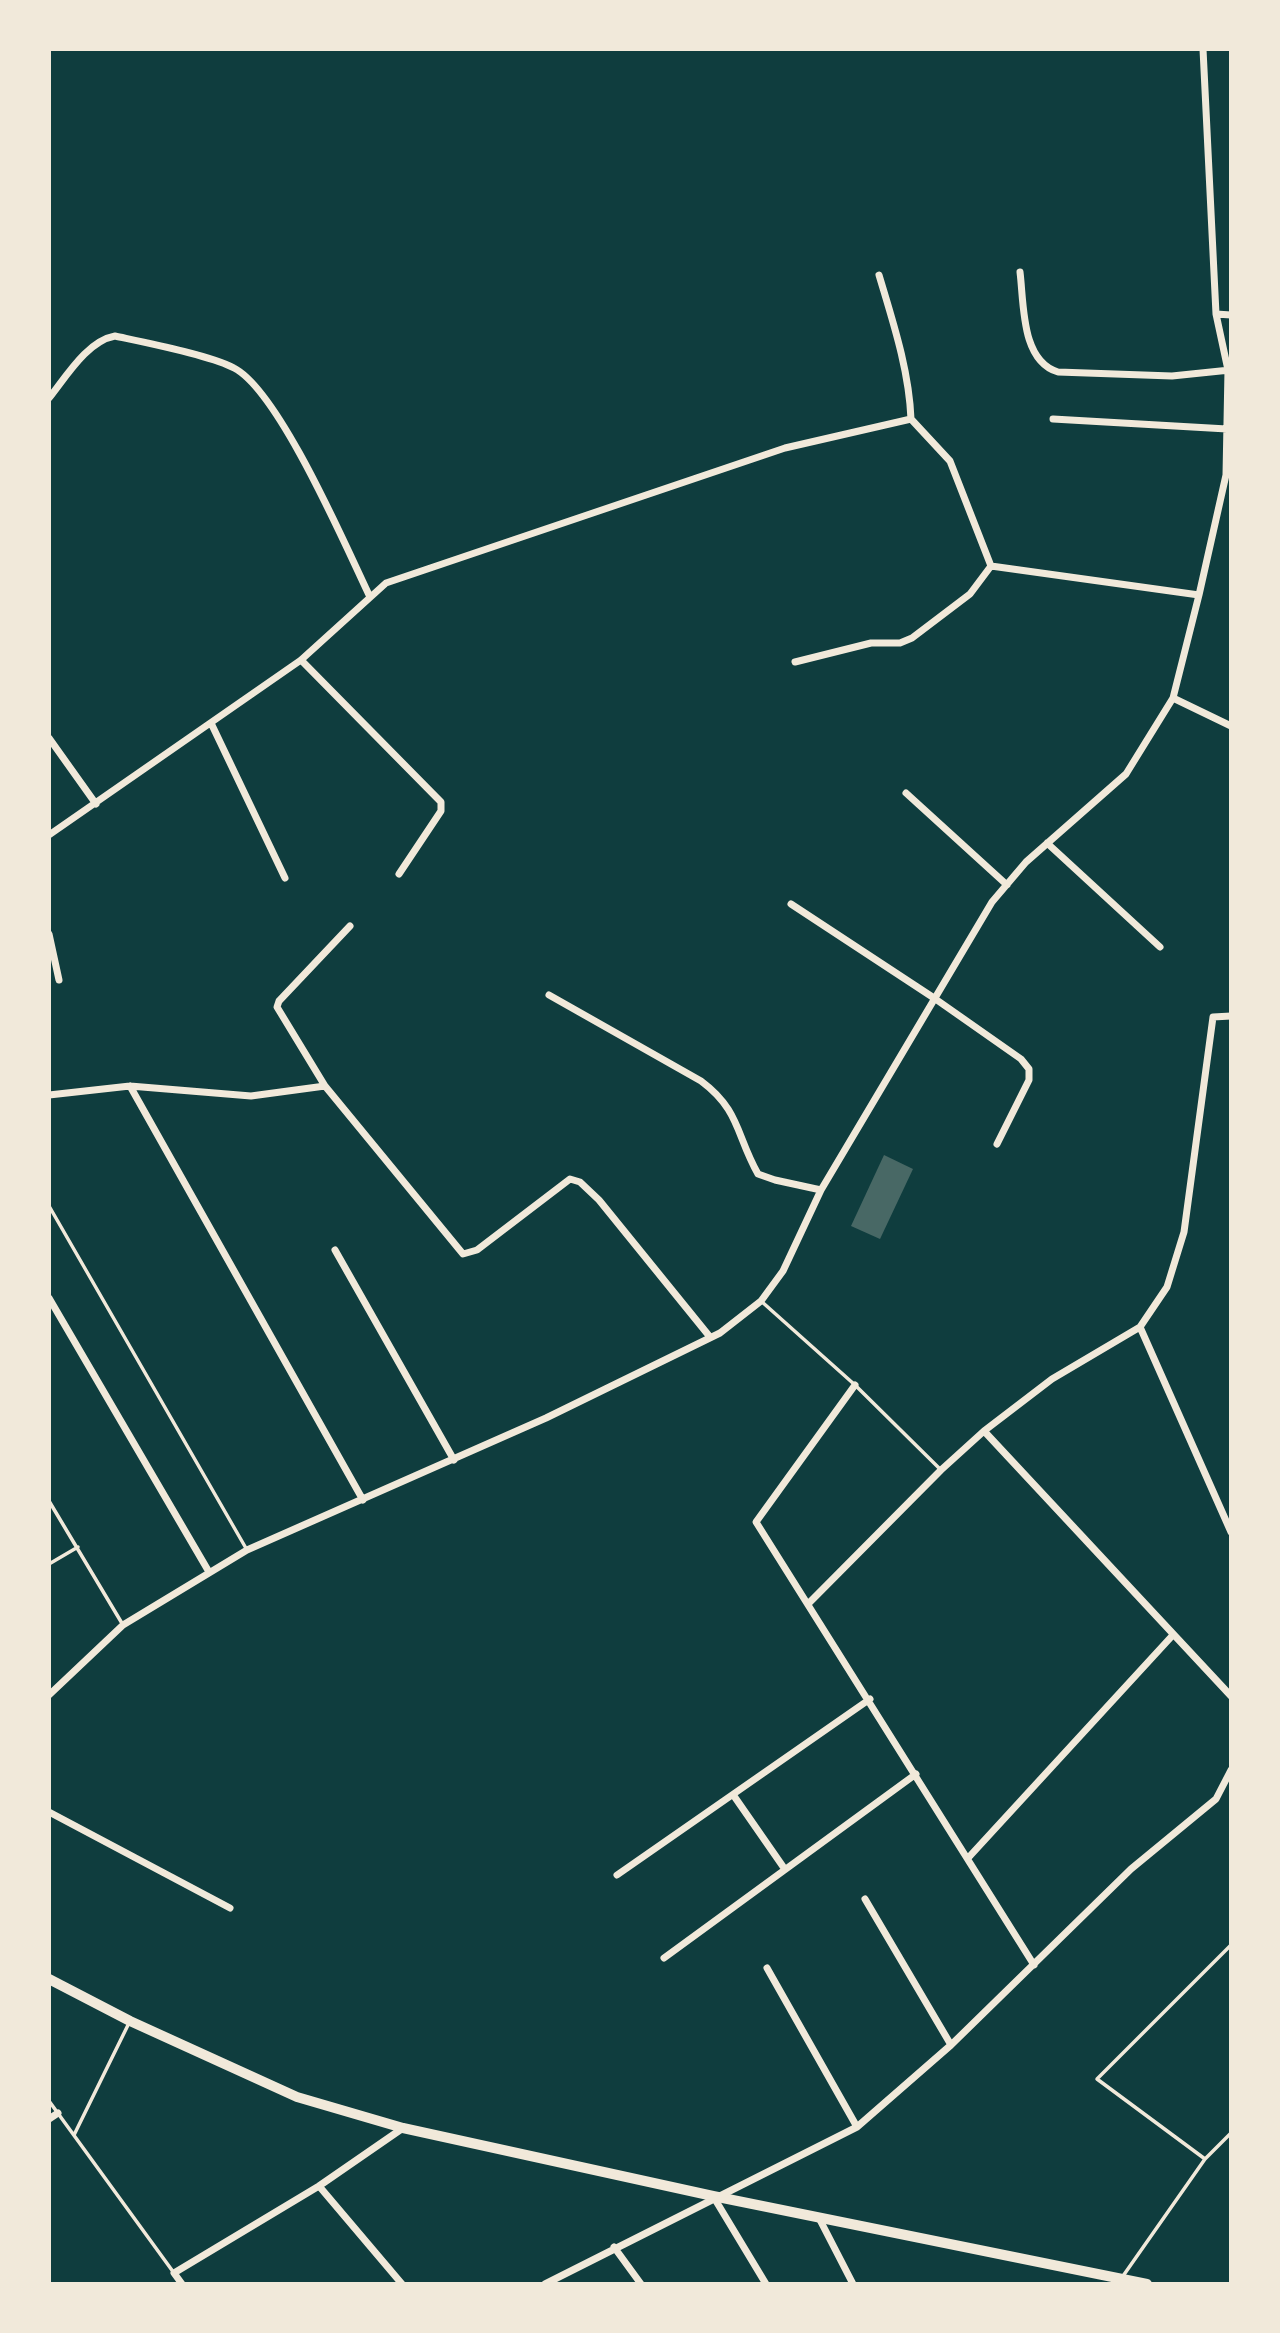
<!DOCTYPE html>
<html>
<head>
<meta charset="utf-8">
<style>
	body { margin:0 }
	#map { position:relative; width:1280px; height:2333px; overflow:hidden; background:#0f3d3e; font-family:"Zilla Slab",serif }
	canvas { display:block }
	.frame { position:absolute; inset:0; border:51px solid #f1e9da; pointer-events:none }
</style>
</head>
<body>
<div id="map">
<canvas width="1280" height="2333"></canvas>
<div class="frame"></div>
</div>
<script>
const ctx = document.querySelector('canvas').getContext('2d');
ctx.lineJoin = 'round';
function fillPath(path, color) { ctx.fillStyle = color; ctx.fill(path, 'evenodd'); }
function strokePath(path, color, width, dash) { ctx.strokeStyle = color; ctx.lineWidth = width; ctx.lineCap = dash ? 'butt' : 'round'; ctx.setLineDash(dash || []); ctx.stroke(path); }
fillPath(new Path2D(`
	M884 1155 913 1169 880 1239 851 1226Z`), '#486865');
strokePath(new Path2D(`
	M49 1206 247 1550
	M761 1301 855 1385 941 1470
	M49 1501 123 1625
	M49 1564 78 1547
	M49 2101 174 2273
	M74 2135 129 2023
	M1205 2159 1097 2079 1231 1945
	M1123 2276 1205 2159 1231 2133`), '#f1e9da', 3.5);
strokePath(new Path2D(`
	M1020 272C1024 304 1021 361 1058 372L1172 376 1230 370
	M879 275C893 322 909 370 911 419
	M1216 314 1231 315
	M49 398C66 377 87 341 115 336 143 342 210 355 234 368 279 391 346 547 370 597
	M1053 419 1227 429
	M301 660 441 802V811L399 874
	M795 662 871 643H900L912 638 970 594 991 566
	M1173 698 1231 726
	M211 723 285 878
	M49 738 96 804
	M906 793 1007 885
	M49 835 301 660 386 583 785 448 911 419 950 461 991 566 1199 595
	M1047 843 1160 947
	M791 904 934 998 1021 1059 1029 1069V1080L997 1144
	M49 934 59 980
	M549 995 701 1081C740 1110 736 1135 758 1174L775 1180 821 1190
	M130 1086 363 1500
	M325 1086 277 1007 279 1001 350 926
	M49 1095 130 1086 251 1096 325 1086 463 1254 477 1250 570 1179 580 1182 599 1200 710 1337
	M335 1250 454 1460
	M49 1298 209 1572
	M1140 1327 1231 1532
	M855 1385 756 1522 1034 1965
	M984 1431 1231 1696
	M809 1603 941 1470 984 1431 1052 1379 1140 1327 1167 1287 1184 1232 1213 1017 1231 1016
	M49 1695 123 1625 247 1550 546 1418 720 1333 761 1301 783 1271 821 1190 992 902 1026 862 1126 774 1173 698 1199 595 1226 475 1228 370 1216 314 1203 49
	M734 1796 784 1868
	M49 1812 230 1908
	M969 1857 1172 1636
	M617 1875 870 1699
	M865 1899 951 2045
	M664 1958 916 1774
	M767 1968 857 2127
	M49 2119 58 2113
	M319 2186 402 2284
	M713 2196 766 2284
	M819 2218 853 2284
	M614 2247 641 2284
	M182 2284 174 2273 319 2186 403 2128
	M545 2284 857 2127 951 2045 1131 1869 1216 1799 1231 1770`), '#f1e9da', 7);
strokePath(new Path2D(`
	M49 1979 130 2021 297 2097 403 2128 713 2196 1147 2284`), '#f1e9da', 10);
</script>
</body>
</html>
